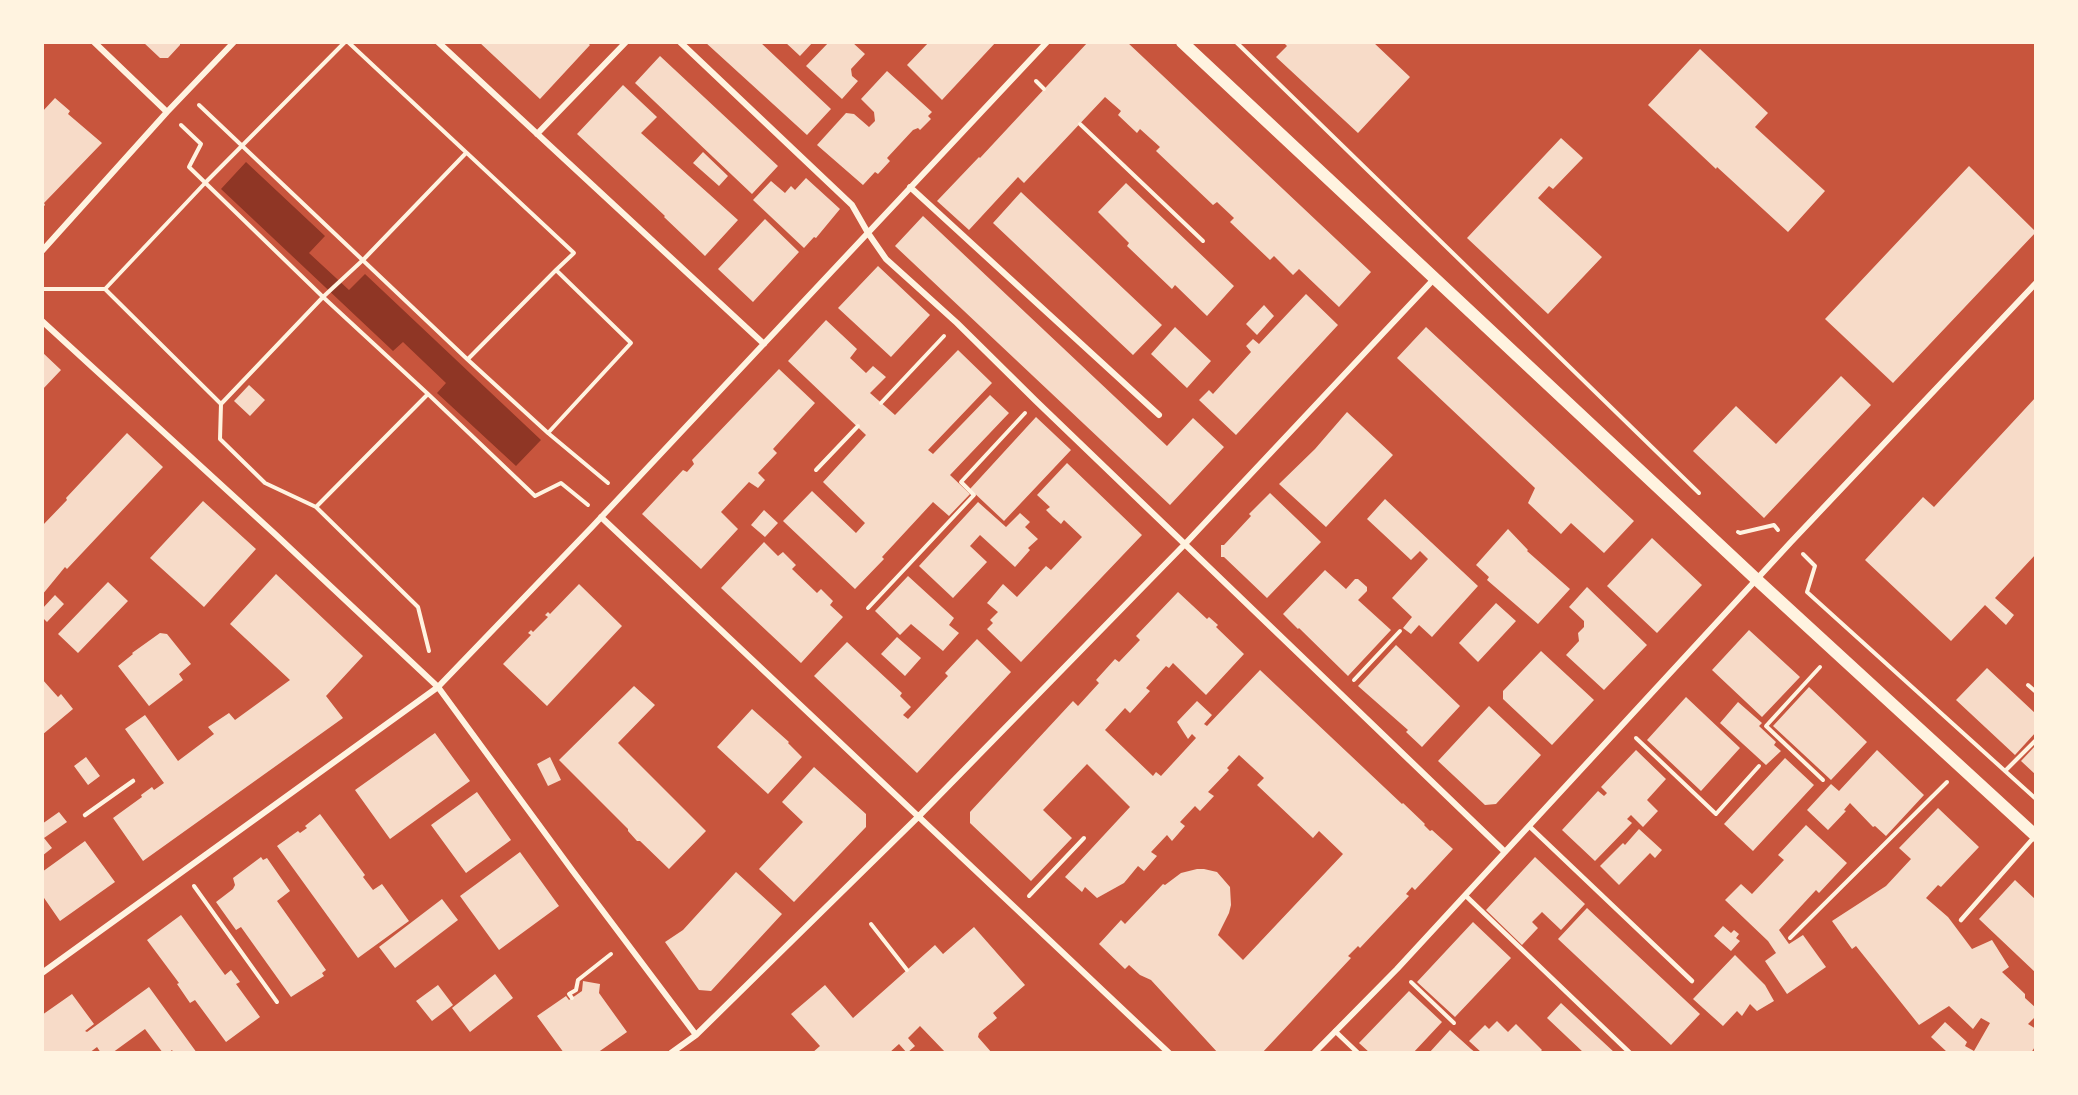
<!DOCTYPE html>
<html>
<head>
<meta charset="utf-8">
<style>
	body { margin:0 }
	#map { position:relative; width:2078px; height:1095px; overflow:hidden; background:#c8553d; font-family:"DM Sans",sans-serif }
	canvas { display:block }
	.frame { position:absolute; inset:0; border:44px solid #fff3e0; pointer-events:none }
</style>
</head>
<body>
<div id="map">
<canvas width="2078" height="1095"></canvas>
<div class="frame"></div>
</div>
<script>
const ctx = document.querySelector('canvas').getContext('2d');
ctx.lineJoin = 'round';
function fillPath(path, color) { ctx.fillStyle = color; ctx.fill(path, 'evenodd'); }
function strokePath(path, color, width, dash) { ctx.strokeStyle = color; ctx.lineWidth = width; ctx.lineCap = dash ? 'butt' : 'round'; ctx.setLineDash(dash || []); ctx.stroke(path); }
fillPath(new Path2D(`
	M246 162 325 236 309 253 349 290 365 274 541 440 516 466 437 393 446 383 403 342 393 351 221 189Z`), '#8f3625');
fillPath(new Path2D(`
	M143 42H180V45L168 58H160Z
	M479 42H587L590 45 540 99Z
	M705 42H760L831 109 807 135Z
	M785 42H813L800 56Z
	M829 42H852L865 54 851 69 852 76 858 81 842 99 806 66Z
	M929 42H996L942 100 907 65Z
	M1088 42H1127L1371 272 1339 307 1299 269 1293 275 1274 256 1270 260 1230 222 1234 218 1217 202 1213 205 1156 151 1160 147 1140 129 1137 133 1118 115 1121 111 1105 97 1024 183 1018 177 969 230 937 201 979 157 980 158Z
	M1283 42H1373L1410 77 1358 133 1276 57 1287 46Z
	M1700 49 1768 113 1755 127 1825 191 1788 232 1717 167 1716 169 1648 105Z
	M660 56 778 166 752 194 635 83Z
	M887 71 932 112 928 116 931 119 920 130 918 128 913 130 887 158 890 161 878 174 875 172 863 185 817 145 846 113 854 114 869 127 875 121 874 112 861 99Z
	M623 85 657 117 641 133 738 220 705 256 664 217 665 216 577 134Z
	M55 98 70 111 68 114 102 143 44 203 45 205 42 208V112Z
	M1561 138 1583 158 1553 189 1549 186 1538 198 1602 257 1548 314 1467 238Z
	M703 152 728 176 719 186 693 163Z
	M1969 166 2036 232 1893 383 1825 319Z
	M806 178 840 209 816 238 814 237 804 248 753 200 771 181 785 193 791 186 795 190Z
	M1126 183 1234 286 1207 316 1175 285 1172 289 1127 246 1129 243 1098 212Z
	M1021 192 1162 325 1133 355 993 223Z
	M923 216 1167 446 1193 418 1224 447 1170 505 895 246Z
	M765 219 799 252 753 302 718 269Z
	M878 266 930 315 891 357 838 308Z
	M1306 294 1338 325 1236 435 1199 400 1209 390 1213 394 1251 352 1246 346 1253 339 1259 344Z
	M1264 305 1274 316 1257 335 1246 324Z
	M826 320 857 349 850 358 866 373 873 366 886 377 870 393 895 415 958 350 992 383 928 450 933 454 990 395 1009 413 950 475 970 494 949 516 933 502 882 557 884 559 855 589 783 521 812 491 856 533 865 523 823 482 866 435 788 361Z
	M1175 327 1211 361 1187 388 1151 354Z
	M1426 327 1634 521 1604 553 1571 523 1561 534 1528 503 1535 488 1397 358Z
	M42 352 61 370 42 390Z
	M779 369 815 403 773 449 777 453 758 473 765 480 758 488 749 482 721 512 738 529 701 569 642 514 683 470 687 472 694 464 692 460Z
	M1841 376 1871 405 1764 518 1693 451 1736 406 1776 444Z
	M249 385 265 400 250 416 234 401Z
	M2036 397V554L1995 598 2014 615 2006 625 1985 605 1951 641 1865 560 1923 497 1934 507Z
	M1347 412 1393 455 1326 527 1279 484 1315 449Z
	M1036 417 1071 450 1004 521 970 489Z
	M127 433 163 467 67 569 65 567 42 595V526L67 500 66 498Z
	M1067 463 1142 535 1021 662 987 629 993 623 990 620 998 612 987 603 1003 584 1017 597 1046 566 1051 570 1082 537 1064 520 1061 524 1053 517 1046 510 1050 507 1037 495Z
	M1270 493 1321 542 1267 598 1224 557H1221V545H1224L1251 516 1249 514Z
	M1385 499 1478 586 1432 637 1419 625 1411 634 1403 628 1412 617 1392 598 1428 559 1420 551 1411 560 1367 519Z
	M203 501 256 549 204 607 150 558Z
	M978 502 1006 527 1020 513 1030 522 1025 527 1038 539 1028 548 1030 550 1015 567 980 535 970 546 987 562 953 598 919 566Z
	M764 510 778 523 765 537 751 525Z
	M1508 529 1528 550 1527 551 1570 589 1538 624 1487 580 1489 577 1476 565Z
	M1652 538 1702 585 1657 633 1607 586Z
	M764 542 778 556 783 552 796 565 792 569 817 593 821 589 833 601 830 605 843 617 801 663 721 588Z
	M1325 570 1346 589 1355 579H1358L1367 587V591L1358 600 1391 630 1348 676 1299 628 1298 629 1283 614Z
	M276 574 363 656 326 696 343 718 143 861 113 818 142 797 141 795 152 787 154 790 164 783 125 729 145 715 178 761 214 734 208 727 229 713 235 720 290 680 230 624Z
	M908 576 954 618 949 625 959 633 943 651 911 624 900 635 875 611Z
	M108 582 128 601 78 653 58 634Z
	M579 584 622 626 547 706 503 664 531 635 528 633 531 630 533 632 548 617 545 615 548 612 550 614Z
	M1587 587 1647 645 1604 690 1566 655 1579 641 1578 633 1584 627V621L1569 607Z
	M1178 592 1207 619 1209 617 1218 625 1216 627 1244 654 1206 695 1173 663 1169 668 1166 666 1146 688 1150 691 1130 713 1125 708 1105 730 1153 776 1156 772 1161 776 1196 738 1192 734 1188 739 1177 722 1197 701 1212 715 1204 724 1207 726 1260 670 1402 804 1403 803 1425 824 1424 825 1430 831 1432 830 1453 849 1415 890 1412 887 1406 894 1409 896 1360 948 1358 946 1348 956 1351 958 1262 1053H1218L1151 980 1140 975 1129 965 1125 969 1099 944 1121 920 1125 924 1163 884 1165 885 1181 873 1197 869H1204L1217 872 1230 887 1231 905 1229 913 1218 935 1243 960 1343 854 1319 831 1313 838 1257 785 1264 778 1239 755 1227 768 1229 770 1208 792 1214 796 1200 811 1195 806 1180 822 1185 826 1172 841 1167 835 1151 852 1157 856 1144 871 1138 866 1124 883 1097 898 1085 887 1082 892 1065 877 1130 807 1087 764 1043 810 1072 838 1031 881 970 823V812L1073 701 1078 706 1099 683 1096 680 1115 659 1119 662 1140 640 1136 636Z
	M55 595 64 604 47 622 42 617V609Z
	M1496 603 1516 621 1478 662 1459 643Z
	M1749 630 1800 677 1762 717 1712 670Z
	M160 633 167 634 191 664 179 674 183 680 149 706 118 666 133 654 132 653Z
	M897 637 921 658 905 676 881 654Z
	M977 639 1011 672 917 773 814 676 847 642 902 693 900 696 911 707 903 715 908 719 948 676 945 673Z
	M1396 645 1460 706 1422 747 1406 732 1408 730 1358 686Z
	M1541 651 1594 700 1552 745 1503 699V691Z
	M1987 668 2036 714V732L2015 755 1956 700Z
	M42 679 58 697 61 694 73 709 42 735Z
	M634 686 655 705 618 743 706 831 669 869 640 841H637L628 831V829L559 760Z
	M1809 687 1867 742 1831 780 1773 726Z
	M1686 697 1740 748 1701 791 1647 740Z
	M1738 702 1762 723 1759 726 1776 742 1774 745 1781 751 1766 765 1720 723Z
	M1489 706 1541 755 1496 804 1485 805 1438 761Z
	M752 709 789 742 788 743 802 757 768 794 717 747Z
	M435 733 470 781 390 839 355 790Z
	M2036 745V775L2021 761Z
	M1636 750 1666 779 1647 800 1658 811 1643 827 1631 815 1627 819 1632 823 1595 861 1562 830 1598 791 1604 796 1607 793 1601 787Z
	M1877 750 1924 795 1886 836 1875 826 1873 827 1850 803 1844 810 1846 811 1828 830 1807 810 1831 784 1839 791Z
	M86 757 100 776 88 785 74 766Z
	M550 757 561 780 548 786 537 764Z
	M1785 758 1814 785 1753 851 1724 824Z
	M814 767 866 814V827L794 902 759 869 803 822 782 802Z
	M477 792 511 840 466 873 431 825Z
	M1938 808 1979 847 1941 887 1938 885 1926 898 1948 917 1972 949 1992 940 2009 967 2002 972 2025 994V998L2036 1008V1016L2028 1024 2036 1029V1045L2031 1053H1948L1931 1037 1945 1022 1967 1042 1965 1046 1974 1051 1990 1023 1981 1018 1973 1029 1949 1006 1919 1025 1856 946 1852 949 1832 921 1886 886 1911 859 1899 848Z
	M59 812 67 822 44 838 52 848 42 856V824Z
	M320 814 365 875 363 877 373 890 382 884 409 921 358 958 277 846 298 831 300 833 307 828 305 826Z
	M1806 825 1847 863 1819 893 1816 890 1779 930 1789 944 1803 935 1826 967 1787 994 1765 961 1776 953 1768 941 1725 900 1741 884 1752 894 1784 860 1778 855Z
	M1639 829 1662 850 1655 858 1650 853 1619 885 1600 866 1623 843 1625 845Z
	M85 841 115 882 60 921 42 895V872Z
	M520 852 559 906 499 950 460 896Z
	M261 857 263 860 267 858 290 891 277 901 326 970 322 973 324 976 291 997 241 927 236 930 216 902 233 889 235 885 233 878Z
	M1535 857 1585 904 1561 930 1542 912 1532 922 1538 928 1522 945 1486 910Z
	M736 872 782 914 711 991 699 990 665 942 683 930Z
	M2015 880 2036 900V973L1979 919Z
	M442 899 458 920 395 968 379 947Z
	M1587 908 1700 1014 1671 1045 1558 939Z
	M181 915 225 975 231 970 240 982 236 984 260 1017 226 1042 195 1000 190 1003 177 984 179 983 147 940Z
	M1473 922 1511 958 1455 1017 1417 982Z
	M1723 926 1731 933 1734 930 1739 934 1736 938 1740 941 1731 951 1714 936Z
	M974 927 1025 985 993 1013 997 1018 979 1033 978 1037 992 1053H946L920 1026 908 1038 915 1046 907 1053 899 1044 889 1053H812L820 1046 791 1014 825 985 853 1018 935 945 943 954Z
	M1735 955 1765 985 1774 1001 1757 1011 1750 1004 1742 1016 1737 1011 1723 1026 1693 999Z
	M495 974 513 998 470 1032 452 1008Z
	M583 981 600 984 599 993 627 1032 597 1053H564L537 1016 566 996 569 1000 582 991Z
	M438 985 453 1005 432 1021 416 1001Z
	M149 987 197 1053H174L172 1050 168 1053H163L145 1029 112 1053H101L97 1047 89 1053H42V1015L72 994 94 1024 85 1031 87 1032Z
	M1409 991 1442 1022 1413 1053H1370L1359 1043Z
	M1561 1003 1615 1053H1584L1547 1018Z
	M1497 1021 1508 1032 1516 1024 1542 1050 1539 1053H1482L1469 1041 1485 1025 1489 1029Z
	M1450 1030 1471 1049 1476 1053H1429Z`), '#f7dbc8');
strokePath(new Path2D(`
	M348 42 574 253 556 270 631 343 548 433
	M1236 42 1699 493
	M1036 81 1044 89
	M199 105 467 359 548 433 608 483
	M1080 124 1203 241
	M181 125 201 144 189 167 323 297 428 394 535 496 561 483 588 505
	M42 289H105L205 183 345 42
	M105 289 221 404 220 439 265 483 316 507 418 607 429 651
	M468 359 556 270
	M881 403 944 336
	M221 404 323 297 364 259 466 153
	M816 470 858 426
	M316 507 428 394
	M1738 532 1740 533 1774 525 1778 530
	M1803 554 1815 566 1807 592 2036 799
	M868 608 974 495 961 482 1025 413
	M1820 667 1766 726 1823 780
	M1354 680 1400 631
	M2028 685 2036 692
	M1636 738 1716 814 1759 766
	M2005 771 2036 740
	M194 886 277 1002
	M1029 896 1084 838
	M871 924 907 970
	M1790 938 1947 782
	M1411 982 1454 1023
	M572 998 569 994 576 990 578 980 611 954`), '#fff3e0', 4);
strokePath(new Path2D(`
	M85 815 133 781
	M1529 826 1692 981
	M1465 895 1630 1053
	M1961 920 2035 836
	M1335 1031 1358 1053`), '#fff3e0', 4.5);
strokePath(new Path2D(`
	M94 42 167 112
	M438 42 764 344
	M680 42 852 205 868 233 886 259 957 323 1036 401 1505 852
	M537 134 626 42
	M910 187 1159 415
	M42 251 167 112 234 42
	M42 321 276 535 438 687 572 870 696 1035
	M601 517 1169 1053
	M42 973 438 687 591 528 1047 42
	M671 1053 696 1035 919 816 1185 544 1434 279
	M1314 1053 1397 969 1791 542 2036 283`), '#fff3e0', 6);
strokePath(new Path2D(`
	M1182 42 1756 579 2036 836`), '#fff3e0', 12);
</script>
</body>
</html>
